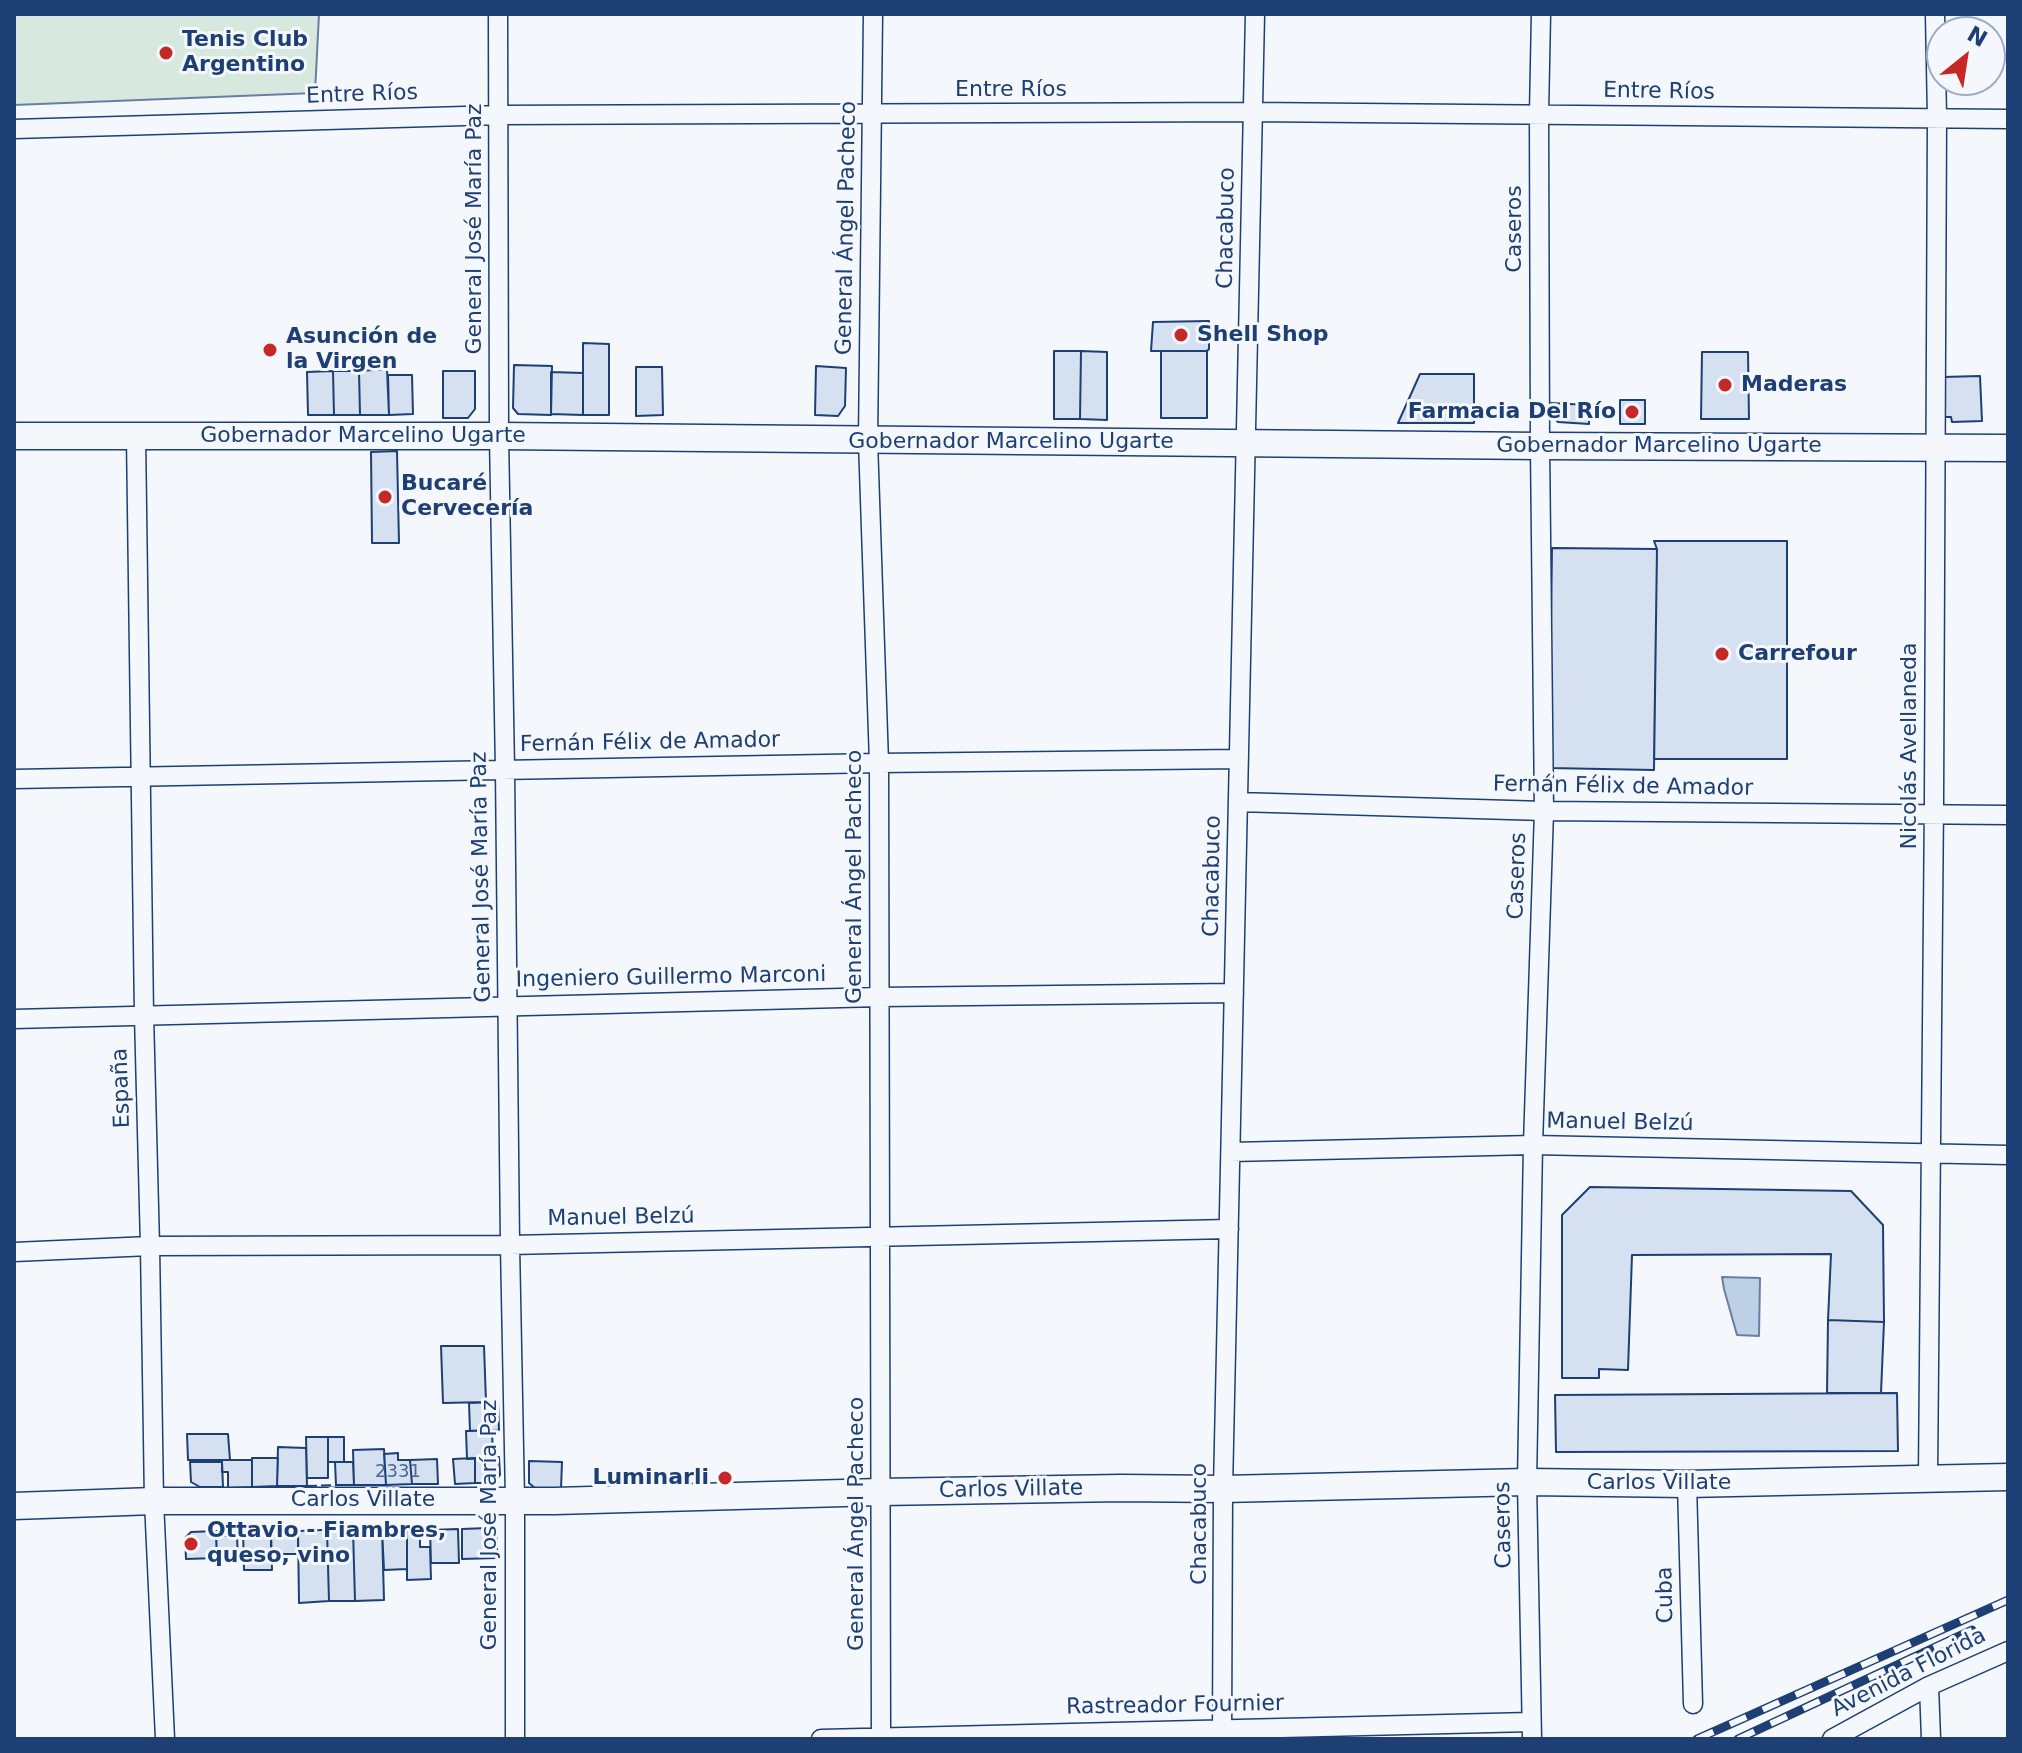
<!DOCTYPE html>
<html>
<head>
<meta charset="utf-8">
<style>
	body { margin:0 }
	#map { position:relative; width:2022px; height:1753px; overflow:hidden; background:#f4f7fb; font-family:"DejaVu Sans",sans-serif }
	canvas { display:block }
	.frame { position:absolute; inset:0; border:16px solid #1d3f73; pointer-events:none }
	.north { position:absolute; left:1926px; top:16px; width:80px; height:80px; box-sizing:border-box; background:#f4f7fb; border:2px solid #9eadc5; border-radius:50%; rotate:30deg; font-size:22px; font-weight:700; line-height:32px; text-align:center; color:#1d3f73 }
	.north::after { content:''; display:block; margin:auto; width:28px; height:36px; background:#c62828; clip-path:polygon(50% 0,100% 100%,50% 72%,0 100%) }
</style>
</head>
<body>
<div id="map">
<canvas width="2022" height="1753"></canvas>
<div class="frame"></div>
<div class="north">N</div>
</div>
<script>
const ctx = document.querySelector('canvas').getContext('2d');
ctx.lineJoin = 'round';
function fillPath(path, color) { ctx.fillStyle = color; ctx.fill(path, 'evenodd'); }
function strokePath(path, color, width, dash) { ctx.strokeStyle = color; ctx.lineWidth = width; ctx.lineCap = dash ? 'butt' : 'round'; ctx.setLineDash(dash || []); ctx.stroke(path); }
function write(font, color, halo, rows, align = 'center') {
  ctx.font = font + ' "DejaVu Sans",sans-serif'; ctx.lineWidth = 6; ctx.setLineDash([]); ctx.textBaseline = 'middle'; ctx.strokeStyle = halo; ctx.fillStyle = color; for (const [text, x, y, turn = 0] of rows) {
    ctx.save(); ctx.translate(x, y); ctx.rotate((+turn || 0) * Math.PI / 180); ctx.textAlign = isNaN(turn) ? turn : align; if (halo) ctx.strokeText(text, 0, 0); ctx.fillText(text, 0, 0); ctx.restore();
  }
}
const green = new Path2D(`
	M14 14H319L315 93 14 105Z`);
fillPath(green, '#d7e8df');
strokePath(green, '#687fa3', 2);
const water = new Path2D(`
	M1722 1277 1760 1278 1759 1336 1737 1335 1724 1289Z`);
fillPath(water, '#bed0e5');
strokePath(water, '#687fa3', 2);
const building = new Path2D(`
	M1209 321V349L1207 351H1151L1153 322Z
	M583 343 609 344V415H583Z
	M1054 351H1081L1080 419H1054Z
	M1081 351 1107 352V420L1080 419Z
	M1161 351H1207V418H1161Z
	M1702 352H1748L1749 419H1701Z
	M514 365 552 366 551 415 518 414 513 408Z
	M816 366 846 368 845 406 838 416 815 415Z
	M636 367H662L663 415 636 416Z
	M387 369 389 415H360L359 371Z
	M333 371H359L360 415H334Z
	M333 371 334 415H308L307 372Z
	M443 371H475V409L468 418H443Z
	M551 372 583 373V415L551 414Z
	M1420 374H1474V423H1398Z
	M388 375H412L413 414 389 415Z
	M1980 376 1982 421 1952 422 1951 417H1944L1943 377Z
	M1620 400H1645V424H1620Z
	M1550 403 1589 405V424L1558 422 1550 414Z
	M397 451 399 543H372L371 452Z
	M1654 541H1787V759H1654L1657 549Z
	M1552 548 1657 549 1654 770 1549 768Z
	M1590 1187 1851 1191 1883 1225 1884 1322 1828 1320 1831 1254 1632 1255 1628 1370 1599 1369V1378H1562V1215Z
	M1828 1320 1884 1322 1881 1393H1827Z
	M441 1346H484L486 1402 443 1403Z
	M1897 1393 1898 1451 1556 1452 1555 1395Z
	M498 1402 499 1430 470 1431 469 1403Z
	M492 1430 493 1458 467 1459 466 1431Z
	M187 1434H228L230 1460H188Z
	M306 1437H328V1478H307Z
	M328 1437H344V1462H328Z
	M278 1447 306 1448 307 1486H277Z
	M384 1449 386 1485H354L353 1450Z
	M398 1453V1460H410L412 1484 386 1485 384 1454Z
	M499 1457 500 1475 494 1483H475V1458Z
	M252 1458H278L277 1486 252 1487Z
	M475 1458V1483L455 1484 453 1459Z
	M437 1459 438 1484H412L410 1460Z
	M222 1460H252V1487L228 1488V1472H222Z
	M529 1461 562 1462 561 1489H536L529 1483Z
	M190 1462H222L223 1487H200L191 1482Z
	M335 1462H353L354 1485H336Z
	M488 1528 497 1538V1558L462 1559V1529Z
	M353 1529 355 1601H329L327 1530Z
	M353 1529H382L384 1600 355 1601Z
	M382 1529H407V1569L384 1570Z
	M407 1529H420V1547H430L431 1579 407 1580Z
	M458 1529 459 1563H431L430 1530Z
	M322 1530H327L329 1601 299 1603 298 1531Z
	M216 1531 217 1558 186 1559 185 1538 191 1532Z
	M243 1531H271L272 1570H244Z
	M271 1531H298V1554H271Z
	M216 1536H237L238 1558H217Z`);
fillPath(building, '#d5e0f0');
strokePath(building, '#1d3f73', 2);
const street = new Path2D(`
	M498 14 499 436 505 770 510 1245 515 1500V1739
	M873 14 868 441 879 763 881 1739
	M14 129 499 115 1253 112 2008 119
	M136 436 144 1015 150 1246 154 1501 165 1739
	M14 779 879 763 1239 759
	M1238 802 1544 811 2008 815
	M14 1019 880 997 1234 993
	M1231 1152 1533 1145 2008 1155
	M14 1252 150 1246 510 1245 1229 1229
	M1928 1478C1935 1025 1934 571 1937 118L1935 14
	M1687 1484 1693 1704
	M1929 1686 1931 1739
	M821 1739 1531 1722
	M1222 1739 1223 1489 1255 14
	M1532 1739 1527 1482 1533 1145 1544 811 1540 446 1539 114 1541 14
	M1832 1739 1929 1686 2008 1651`);
const secondary = new Path2D(`
	M14 436H499L1540 446 2008 448
	M14 1506 154 1501H555L880 1492 1121 1488 1223 1489 1527 1482 1687 1484 2008 1477`);
strokePath(street, '#1d3f73', 21);
strokePath(secondary, '#1d3f73', 29);
strokePath(street, '#f4f7fb', 18);
strokePath(secondary, '#f4f7fb', 26);
const rail = new Path2D(`
	M1697 1739 2008 1600
	M1738 1739 1972 1630`);
strokePath(rail, '#1d3f73', 9);
strokePath(rail, '#f4f7fb', 6, [18]);
strokePath(new Path2D(`
	M307 1486 336 1485
	M216 1531H243`), '#1d3f73', 2, [10, 4]);
for (const [x, y, r, color] of [
	[166,53,8,"#c62828"],
	[1181,335,8,"#c62828"],
	[270,350,8,"#c62828"],
	[1725,385,8,"#c62828"],
	[1632,412,8,"#c62828"],
	[385,497,8,"#c62828"],
	[1722,654,8,"#c62828"],
	[725,1478,8,"#c62828"],
	[191,1544,8,"#c62828"]
]) { const dot = new Path2D(); dot.arc(x, y, r, 0, 2 * Math.PI); ctx.fillStyle = color; ctx.fill(dot); strokePath(dot, '#f4f7fb', 3); }
write('18px', '#4b6792', null, [
	["2331",398,1472]
]);
write('bold 22px', '#1d3f73', '#f4f7fb', [
	["Tenis Club",182,40],
	["Argentino",182,65],
	["Shell Shop",1197,335],
	["Asunción de",286,337],
	["la Virgen",286,362],
	["Maderas",1741,385],
	["Farmacia Del Río",1616,412,"right"],
	["Bucaré",401,484],
	["Cervecería",401,509],
	["Carrefour",1738,654],
	["Luminarli",709,1478,"right"],
	["Ottavio - Fiambres,",207,1531],
	["queso, vino",207,1556]
], 'left');
write('22px', '#1d3f73', '#f4f7fb', [
	["Entre Ríos",1011,90],
	["Entre Ríos",1659,92,1],
	["Entre Ríos",362,95,-2],
	["General Ángel Pacheco",847,228,-89],
	["Chacabuco",1227,228,-89],
	["General José María Paz",475,229,-90],
	["Caseros",1515,229,-90],
	["Gobernador Marcelino Ugarte",363,436],
	["Gobernador Marcelino Ugarte",1011,442],
	["Gobernador Marcelino Ugarte",1659,446],
	["Fernán Félix de Amador",650,743,-1],
	["Nicolás Avellaneda",1910,746,-90],
	["Fernán Félix de Amador",1623,787,1],
	["Chacabuco",1213,876,-89],
	["Caseros",1518,876,-88],
	["General José María Paz",482,877,-91],
	["General Ángel Pacheco",855,877,-90],
	["Ingeniero Guillermo Marconi",671,978,-1],
	["España",122,1088,-92],
	["Manuel Belzú",1620,1123,1],
	["Manuel Belzú",621,1218,-1],
	["Carlos Villate",1659,1483],
	["Carlos Villate",1011,1490,-1],
	["Carlos Villate",363,1500],
	["General Ángel Pacheco",857,1524,-90],
	["Chacabuco",1200,1524,-90],
	["General José María Paz",490,1525,-90],
	["Caseros",1504,1525,-91],
	["Cuba",1666,1595,-91],
	["Avenida Florida",1909,1673,-27],
	["Rastreador Fournier",1175,1706,-1]
]);
</script>
</body>
</html>
